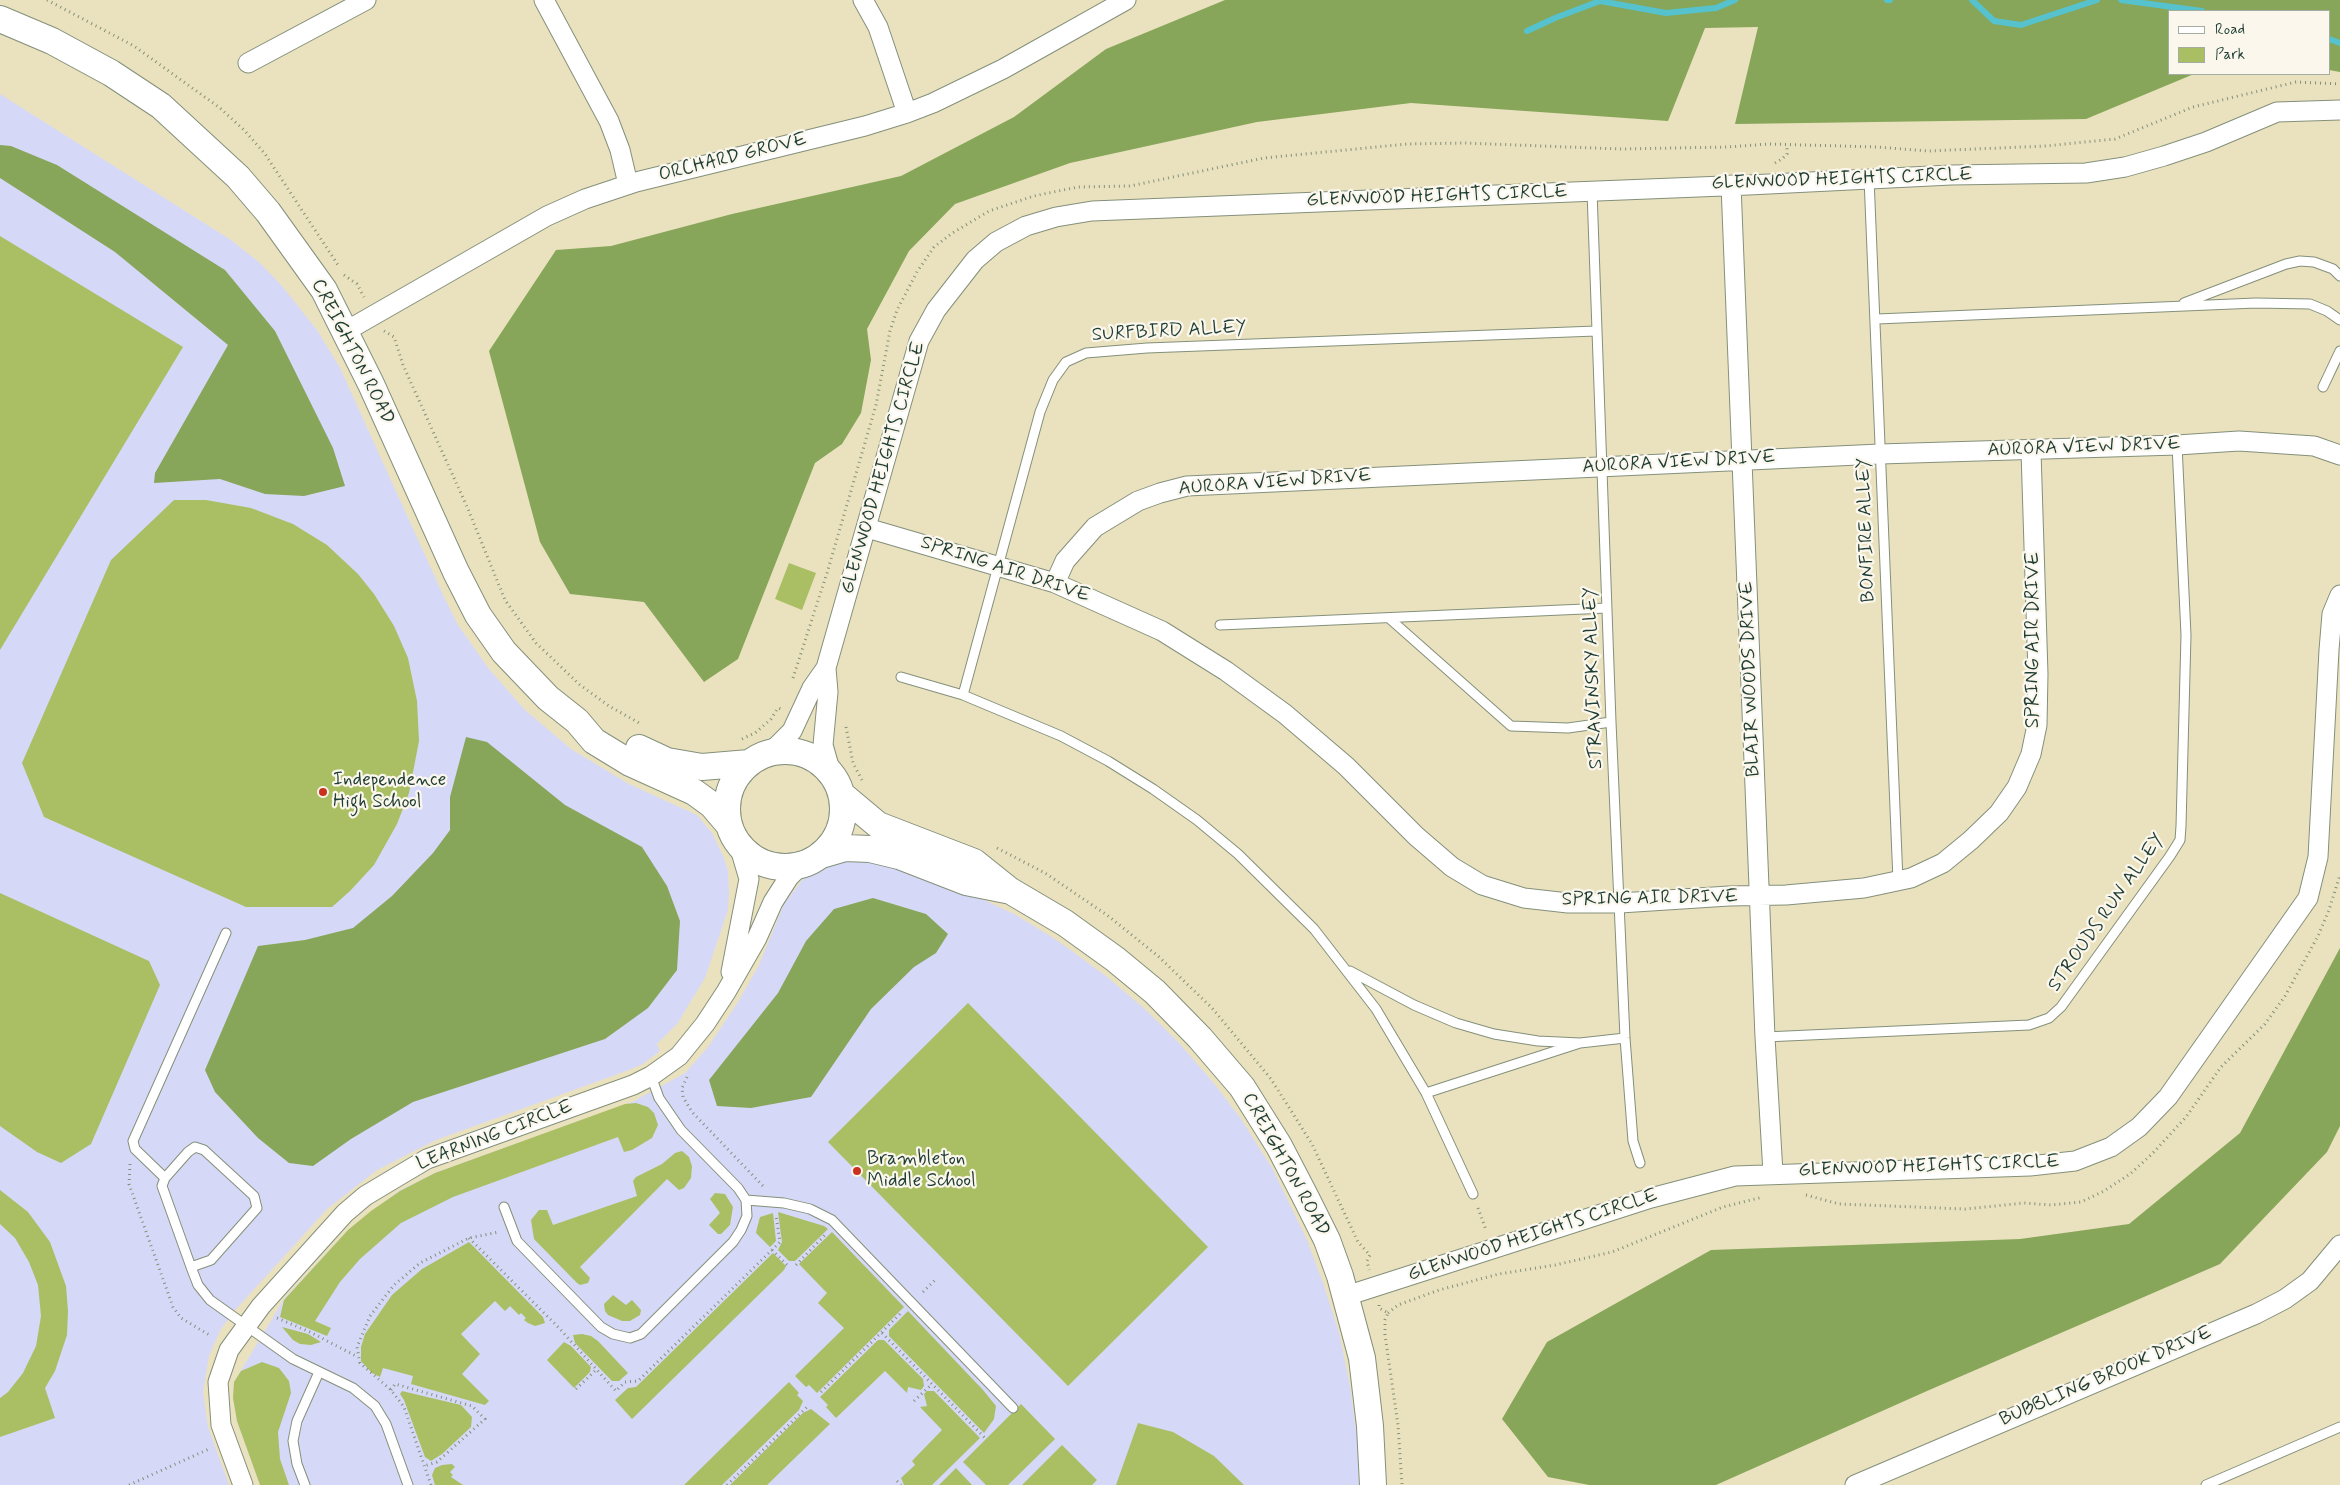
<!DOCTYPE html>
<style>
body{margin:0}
#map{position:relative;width:2340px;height:1485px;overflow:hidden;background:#eae2bf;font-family:Mynerve,sans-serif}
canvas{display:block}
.legend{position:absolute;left:2168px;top:10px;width:162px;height:65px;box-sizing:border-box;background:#fbf7ec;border:1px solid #a3ada2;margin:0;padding:6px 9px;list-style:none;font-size:15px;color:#1f3d34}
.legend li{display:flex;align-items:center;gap:10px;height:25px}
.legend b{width:25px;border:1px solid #a3ada2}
</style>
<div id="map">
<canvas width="2340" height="1485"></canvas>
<ul class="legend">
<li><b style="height:6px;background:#fff"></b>Road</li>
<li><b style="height:14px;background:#aabf63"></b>Park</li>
</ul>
</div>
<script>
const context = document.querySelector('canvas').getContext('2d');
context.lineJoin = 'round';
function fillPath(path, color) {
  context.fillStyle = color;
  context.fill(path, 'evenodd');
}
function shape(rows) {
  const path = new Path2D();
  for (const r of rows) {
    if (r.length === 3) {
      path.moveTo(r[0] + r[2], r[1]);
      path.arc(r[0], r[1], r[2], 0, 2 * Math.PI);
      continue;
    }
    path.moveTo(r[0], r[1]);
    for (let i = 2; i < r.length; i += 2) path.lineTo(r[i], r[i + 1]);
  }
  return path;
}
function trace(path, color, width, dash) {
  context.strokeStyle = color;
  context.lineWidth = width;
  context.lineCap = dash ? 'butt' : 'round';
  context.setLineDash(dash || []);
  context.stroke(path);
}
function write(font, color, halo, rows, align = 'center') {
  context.font = font + ' Mynerve,sans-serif';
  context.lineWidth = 4.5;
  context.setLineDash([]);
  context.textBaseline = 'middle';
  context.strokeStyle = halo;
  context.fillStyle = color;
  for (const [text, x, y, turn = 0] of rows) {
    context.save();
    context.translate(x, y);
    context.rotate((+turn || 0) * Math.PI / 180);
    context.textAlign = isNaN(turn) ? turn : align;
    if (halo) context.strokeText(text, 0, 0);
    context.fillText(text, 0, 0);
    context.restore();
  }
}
const built = shape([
 [0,94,231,240,260,263,282,286,317,330,340,368,444,597,458,625,489,669,524,709,571,749,629,784,697,815,712,833,724,858,728,871,729,891,728,910,705,978,677,1024,657,1044,660,1051,643,1064,629,1070,436,1140,377,1170,327,1209,237,1308,221,1329,215,1342,209,1356,203,1392,208,1427,229,1485,0,1485],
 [871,859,961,889,1016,915,1058,941,1106,976,1147,1011,1180,1044,1216,1086,1241,1119,1272,1168,1307,1240,1323,1283,1339,1333,1350,1386,1357,1437,1359,1485,260,1485,237,1421,233,1398,234,1382,284,1299,348,1230,399,1191,435,1173,632,1102,685,1073,708,1047,738,1002,759,965,784,904,803,879,826,866,849,861]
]);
const green = shape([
 [0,236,183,347,0,650],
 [174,500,206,500,251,508,293,524,327,545,358,574,374,594,394,626,408,658,417,701,419,741,409,793,397,824,374,865,350,891,332,907,246,907,44,817,22,763,111,560],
 [789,563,816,573,802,610,775,599],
 [0,893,149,961,160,985,91,1144,61,1163,37,1152,0,1126],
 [968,1003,1208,1247,1068,1386,828,1142],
 [636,1103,648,1107,654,1113,658,1125,652,1138,632,1150,624,1152,618,1137,453,1197,401,1223,360,1259,340,1282,315,1321,331,1328,327,1336,280,1317,284,1300,348,1230,371,1211,400,1191,435,1173,625,1104],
 [682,1151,689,1157,692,1166,691,1178,684,1188,679,1190,667,1179,580,1267,590,1278,588,1283,580,1285,577,1283,534,1239,531,1220,539,1210,547,1210,553,1225,637,1196,633,1181,636,1177,662,1164,675,1153],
 [0,1190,28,1212,50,1242,66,1286,68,1311,67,1335,55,1371,45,1388,55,1418,0,1437,0,1398,8,1392,23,1373,36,1346,41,1316,38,1285,29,1262,15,1238,0,1224],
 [715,1193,725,1194,733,1207,730,1225,721,1234,718,1234,709,1225,720,1213,710,1199],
 [778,1212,824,1226,828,1229,795,1261,789,1261,778,1250,782,1242],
 [773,1213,776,1241,770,1247,756,1233,757,1228,760,1217],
 [832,1232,904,1307,817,1393,809,1385,806,1387,795,1376,844,1328,818,1303,827,1293,799,1264],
 [469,1242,543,1317,545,1323,535,1326,528,1323,524,1320,526,1318,521,1313,519,1315,510,1306,505,1311,495,1301,461,1334,480,1354,462,1374,489,1401,485,1405,411,1384,413,1376,383,1368,380,1377,372,1373,361,1361,361,1347,365,1334,392,1295,422,1269],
 [773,1253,786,1266,784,1270,632,1419,615,1400,628,1388,636,1387],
 [613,1295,626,1305,632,1300,641,1310,640,1315,630,1321,622,1321,608,1315,605,1311,604,1304],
 [908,1311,983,1390,996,1406,994,1419,984,1433,889,1336,889,1330],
 [282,1327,308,1334,321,1342,311,1345,300,1344,293,1340],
 [582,1334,591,1336,598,1341,628,1373,619,1381,612,1381,575,1343,573,1335],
 [878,1340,884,1340,923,1379,924,1386,921,1390,908,1387,907,1393,885,1371,836,1418,826,1407,828,1405,820,1397],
 [564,1342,571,1346,591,1367,590,1372,574,1388,547,1360],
 [262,1362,279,1368,289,1381,291,1393,278,1432,280,1459,289,1485,260,1485,237,1421,233,1398,234,1382,241,1371],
 [789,1382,799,1393,797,1395,803,1401,799,1410,722,1485,684,1485],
 [402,1391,461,1405,472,1417,471,1427,442,1454,431,1461,425,1457,404,1400,400,1394],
 [927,1391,934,1391,980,1438,932,1485,904,1485,901,1478,915,1465,912,1461,942,1430,920,1407,927,1406,924,1394],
 [1021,1404,1055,1439,1008,1485,986,1485,963,1462],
 [811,1409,830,1424,767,1485,730,1485,803,1413],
 [1138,1423,1173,1432,1214,1456,1244,1485,1116,1485],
 [1062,1445,1097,1480,1092,1485,1022,1485],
 [452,1464,455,1467,450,1472,453,1475,451,1477,463,1485,435,1485,432,1475,435,1468,442,1465],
 [956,1468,972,1485,939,1485]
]);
const forest = shape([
 [1225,0,2340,0,2340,72,2329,70,2329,11,2169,11,2169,74,2194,74,2086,119,1735,124,1758,27,1705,28,1668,121,1411,103,1257,122,1070,163,955,204,909,251,867,329,871,360,861,413,842,444,815,463,738,659,704,682,644,602,570,594,540,542,489,351,556,250,611,246,732,214,901,176,1014,117,1106,49],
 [0,145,11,146,57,165,225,270,275,331,333,448,345,486,304,496,265,494,220,479,154,483,155,473,228,345,115,252,0,178],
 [466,737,487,742,565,805,642,847,667,886,680,921,677,970,648,1008,605,1039,413,1102,351,1139,313,1166,289,1163,258,1138,215,1092,205,1070,258,946,305,940,353,928,392,896,433,853,450,830,450,797],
 [873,898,926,914,948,934,936,953,914,967,871,1009,811,1097,751,1108,717,1106,709,1080,778,993,806,941,834,909],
 [2340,948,2340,1126,2327,1152,2220,1264,1927,1391,1716,1485,1589,1485,1548,1477,1502,1419,1547,1342,1711,1250,2020,1239,2129,1224,2240,1133]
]);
const stream = shape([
 [1887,0,1890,0],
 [1972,0,1994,21,2021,25,2097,0],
 [2121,0,2202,11],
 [1527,31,1555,18,1600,1,1666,13,1716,8,1735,0],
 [2329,39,2340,43]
]);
const path = shape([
 [47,0,134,46,220,108,245,131,265,154,338,265],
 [1775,163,1782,159,1787,154,1787,145],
 [344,275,357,284,364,297],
 [384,331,394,337,403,365,468,509,505,600,536,643,580,685,609,706,641,724],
 [793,678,827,573,876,405,890,331,897,310,917,272,934,247,951,234,989,211,1034,196,1078,187,1130,186,1264,158,1407,144,1465,143,1620,149,1728,147,1768,144,1877,147,1928,151,2046,146,2115,139,2193,107,2296,82,2340,84],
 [846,727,853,763,862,780],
 [742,739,755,733,771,719,778,708,781,709],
 [997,848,1045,873,1107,915,1158,956,1212,1008,1271,1079,1312,1144,1358,1242,1370,1255,1367,1261,1369,1270],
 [687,1077,682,1088,683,1097,692,1112,763,1186],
 [130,1164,129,1184,173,1307,181,1318,211,1336],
 [1806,1195,1839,1204,1965,1209,2024,1203,2051,1205,2081,1202,2104,1191,2130,1174,2152,1154,2186,1117,2221,1067,2265,1024,2285,996,2318,936,2329,910,2340,875],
 [1478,1208,1486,1230],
 [469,1238,559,1328,616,1391,625,1382,638,1381,780,1242,776,1215],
 [772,1250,788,1266],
 [796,1265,825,1235],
 [923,1292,936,1279],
 [1379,1305,1379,1308,1388,1313,1385,1320,1385,1335,1398,1425,1402,1485],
 [1388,1313,1398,1305,1439,1290,1499,1274,1555,1265,1612,1252,1723,1207,1763,1197],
 [277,1318,310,1332,358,1357],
 [882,1333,986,1439],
 [576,1389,596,1370],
 [391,1390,395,1384,472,1406,485,1419,437,1462,424,1466],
 [821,1392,902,1312],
 [914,1401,931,1385],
 [897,1481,901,1485],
 [129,1485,209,1449],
 [431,1485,404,1407,391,1390,360,1363,357,1347,370,1316,394,1285,420,1263,469,1238,499,1232],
 [727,1485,808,1406]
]);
const lane = shape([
 [1869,178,1898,881],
 [1592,191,1611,722,1625,1038,1633,1141,1640,1163],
 [2184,303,2286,264,2300,261,2314,262,2333,269,2340,276],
 [1877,319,2256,303,2310,304,2327,311,2340,320],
 [2323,387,2340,351],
 [1390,619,1511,726,1568,728,1611,722],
 [1220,625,1607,608],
 [901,677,963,695,1061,736,1108,761,1153,789,1197,820,1238,854,1314,929,1376,1009,1426,1093,1473,1194],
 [963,695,1040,412,1053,380,1066,362,1086,353,1147,348,1596,331],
 [1350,971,1414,1005,1456,1023,1494,1034,1538,1041,1580,1043],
 [1765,1037,2029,1025,2049,1018,2061,1007,2170,856,2180,840,2181,826,2186,635,2177,445],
 [1426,1093,1580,1043,1625,1038],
 [165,1178,135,1149,133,1141,226,933],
 [746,1200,784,1203,810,1209,832,1220,1013,1408],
 [504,1207,517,1241,601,1327,613,1334,630,1338,641,1334,733,1242,741,1230,747,1216,746,1200,738,1188,681,1130,659,1098,651,1076],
 [191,1267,211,1260,257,1208,254,1196,204,1150,195,1147,188,1152,165,1178,162,1186,191,1267,198,1285,210,1300,293,1359,353,1388,375,1406,386,1424,408,1485],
 [305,1485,297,1464,293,1441,297,1421,319,1372],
 [2206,1485,2340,1427]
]);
const street = shape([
 [544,0,609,121,620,150,628,184],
 [863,0,878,27,907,113],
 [248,63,366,0],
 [1731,185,1765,1037,1773,1173],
 [346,331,547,216,585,199,636,182,865,126,907,113,933,103,1003,69,1126,0],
 [867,528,1055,583,1162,631,1226,671,1285,714,1346,766,1416,836,1452,867,1482,885,1524,898,1568,903,1620,903,1729,896,1786,895,1864,888,1911,878,1943,863,1971,840,1999,813,2017,787,2031,754,2037,725,2038,674,2031,451],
 [1055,583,1065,561,1095,527,1138,501,1160,493,1187,486,1880,454,2177,445,2239,441,2314,446,2340,455],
 [826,668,828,692,823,745,831,773],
 [770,753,792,731,812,688,826,668,919,341,936,310,975,260,996,242,1026,226,1056,217,1092,211,1749,185,1951,175,2086,173,2125,167,2164,156,2206,142,2277,112,2340,110],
 [731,972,749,879,739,845],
 [1346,1296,1651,1198,1735,1176,2030,1166,2075,1161,2111,1147,2139,1127,2168,1097,2308,898,2318,857,2329,650,2332,614,2340,595],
 [243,1485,221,1425,218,1382,229,1350,261,1306,345,1213,365,1196,390,1181,427,1159,633,1085,651,1076,679,1056,705,1024,726,992,757,938,773,902,789,877,801,865],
 [1855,1485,2256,1314,2285,1299,2310,1281,2340,1245]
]);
const secondary = shape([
 [0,19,52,41,111,73,161,106,238,177,268,212,324,290,371,384,456,572,478,615,504,652,548,698,577,721,594,741,630,763,694,792,712,805,729,825],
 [639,748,667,761,702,767,749,763],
 [785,809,58],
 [841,794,878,825,974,862,1009,890,1065,923,1115,959,1155,992,1200,1038,1242,1087,1279,1146,1305,1196,1327,1240,1340,1276,1362,1358,1370,1426,1373,1485],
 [821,855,845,848,870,849,899,856,966,882,1006,890]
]);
const markers = [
 [323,792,5,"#c8321e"],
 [857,1171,5,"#c8321e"]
];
const streetNames = [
 ["ORCHARD GROVE",733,158,-14],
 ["GLENWOOD HEIGHTS CIRCLE",1842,180,-2],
 ["GLENWOOD HEIGHTS CIRCLE",1437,197,-2],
 ["SURFBIRD ALLEY",1169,332,-3],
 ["CREIGHTON ROAD",352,352,63],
 ["AURORA VIEW DRIVE",2084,448,-2],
 ["AURORA VIEW DRIVE",1679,463,-3],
 ["GLENWOOD HEIGHTS CIRCLE",884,468,-74],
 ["AURORA VIEW DRIVE",1275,483,-4],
 ["BONFIRE ALLEY",1867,530,-92],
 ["SPRING AIR DRIVE",1005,570,18],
 ["SPRING AIR DRIVE",2034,640,-90],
 ["STRAVINSKY ALLEY",1594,678,-92],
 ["BLAIR WOODS DRIVE",1751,679,-92],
 ["SPRING AIR DRIVE",1650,899,-1],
 ["STROUDS RUN ALLEY",2107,913,-55],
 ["LEARNING CIRCLE",495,1136,-21],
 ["CREIGHTON ROAD",1285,1165,61],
 ["GLENWOOD HEIGHTS CIRCLE",1929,1167,-2],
 ["GLENWOOD HEIGHTS CIRCLE",1533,1236,-18],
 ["BUBBLING BROOK DRIVE",2106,1377,-23]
];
const poiNames = [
 ["Independence",333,781],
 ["High School",333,803],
 ["Brambleton",867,1160],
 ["Middle School",867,1182]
];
fillPath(built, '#d6d8f8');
fillPath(green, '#aabf63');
fillPath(forest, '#87a659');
trace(stream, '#55c2cd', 6);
trace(lane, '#84907a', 11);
trace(street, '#84907a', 21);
trace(secondary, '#84907a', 28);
trace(path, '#84907a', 3, [1, 4]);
trace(lane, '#fff', 9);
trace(street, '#fff', 19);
trace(secondary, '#fff', 26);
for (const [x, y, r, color] of markers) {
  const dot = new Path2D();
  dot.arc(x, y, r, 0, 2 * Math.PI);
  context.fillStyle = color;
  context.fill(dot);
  trace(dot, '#fbf7ec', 2);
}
write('19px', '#1f3d34', '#fbf7ec', streetNames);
write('19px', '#1f3d34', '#fbf7ec', poiNames, 'left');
</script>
